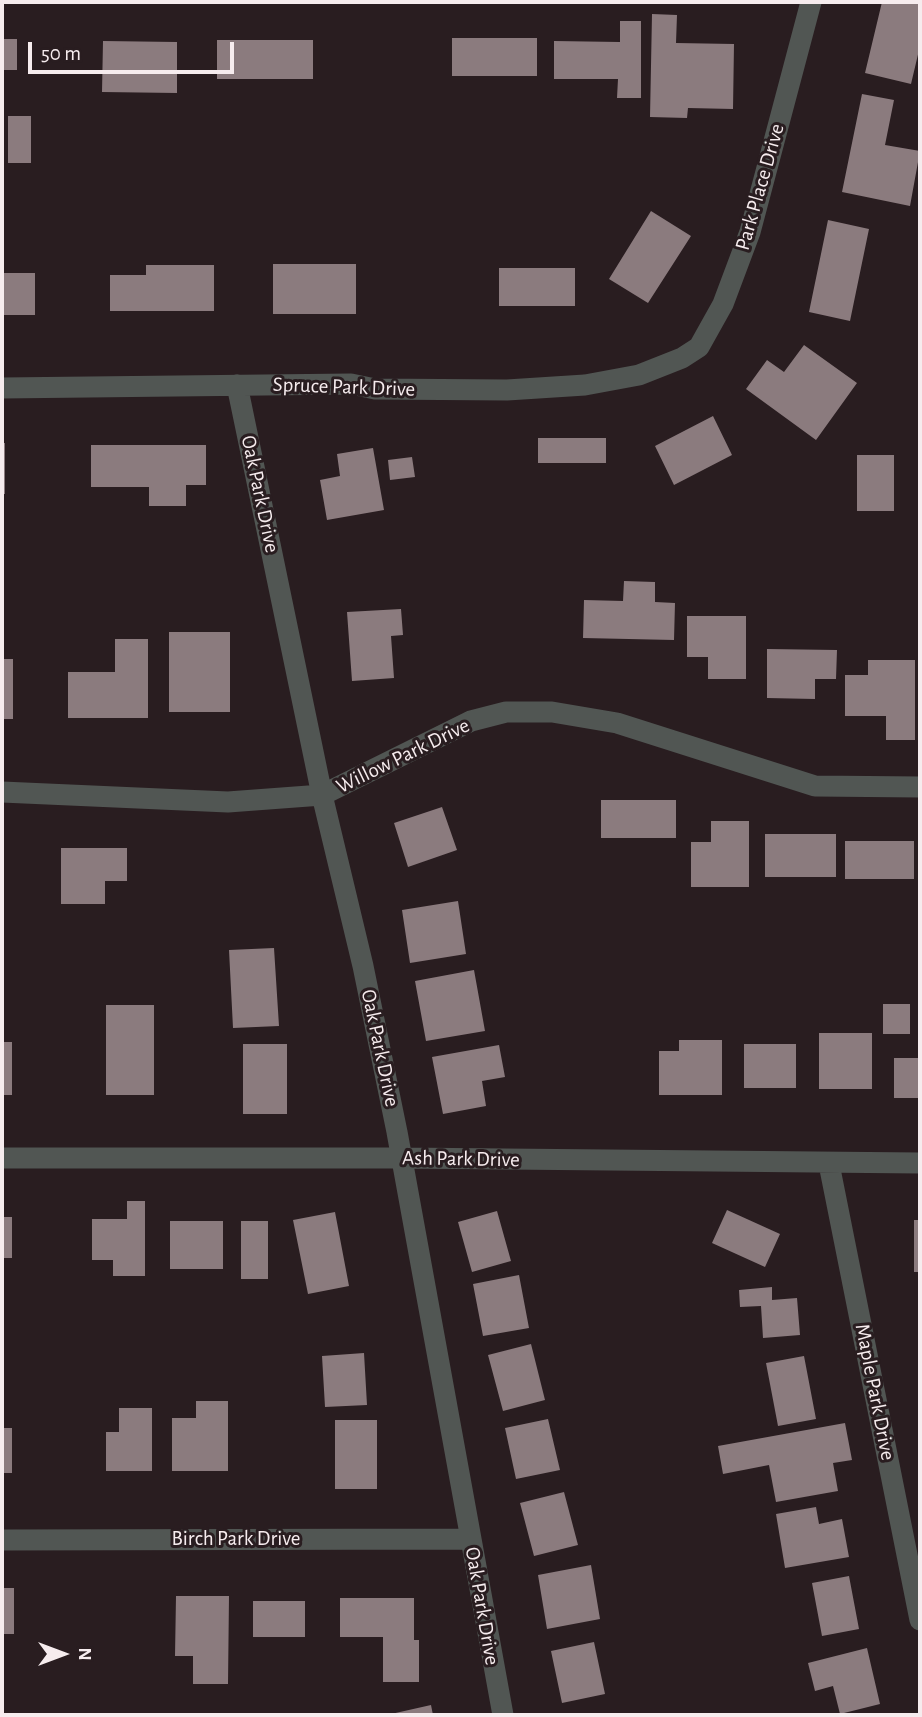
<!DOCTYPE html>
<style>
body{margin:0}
#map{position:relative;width:922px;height:1717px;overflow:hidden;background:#291d20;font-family:"Alegreya Sans",sans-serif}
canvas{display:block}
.frame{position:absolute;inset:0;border:4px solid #f6ecee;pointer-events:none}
.north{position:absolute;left:28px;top:1619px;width:70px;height:70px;-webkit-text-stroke:5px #291d20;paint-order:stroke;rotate:90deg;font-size:19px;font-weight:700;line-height:28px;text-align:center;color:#f6ecee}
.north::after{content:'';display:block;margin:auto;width:24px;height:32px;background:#f6ecee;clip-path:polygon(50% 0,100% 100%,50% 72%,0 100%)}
.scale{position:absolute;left:28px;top:42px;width:206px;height:32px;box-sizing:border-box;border:4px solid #f6ecee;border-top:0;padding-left:9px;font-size:21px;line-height:24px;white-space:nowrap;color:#f6ecee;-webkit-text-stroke:5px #291d20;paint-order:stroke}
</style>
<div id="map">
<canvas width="922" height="1717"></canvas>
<div class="frame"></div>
<div class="north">N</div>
<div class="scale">50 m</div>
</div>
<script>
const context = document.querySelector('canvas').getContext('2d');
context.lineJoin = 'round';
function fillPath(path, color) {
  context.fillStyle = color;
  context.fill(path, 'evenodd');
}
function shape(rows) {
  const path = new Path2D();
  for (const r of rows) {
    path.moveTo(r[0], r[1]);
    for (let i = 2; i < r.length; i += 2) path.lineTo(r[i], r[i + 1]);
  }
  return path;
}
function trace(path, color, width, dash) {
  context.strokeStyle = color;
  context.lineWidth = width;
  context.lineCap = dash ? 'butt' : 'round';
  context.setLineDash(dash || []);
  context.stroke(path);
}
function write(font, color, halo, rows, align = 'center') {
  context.font = font + ' "Alegreya Sans",sans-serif';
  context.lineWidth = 6;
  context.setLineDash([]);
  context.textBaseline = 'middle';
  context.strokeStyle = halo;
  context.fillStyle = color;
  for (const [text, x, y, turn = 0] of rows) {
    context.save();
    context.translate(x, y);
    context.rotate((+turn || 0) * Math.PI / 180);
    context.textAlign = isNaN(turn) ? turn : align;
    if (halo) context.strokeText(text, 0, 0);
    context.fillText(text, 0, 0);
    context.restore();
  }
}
const building = shape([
 [882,2,920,2,920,46,911,84,865,73],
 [652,14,677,15,676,43,734,44,733,109,688,108,687,118,650,117],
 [620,21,641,21,641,98,617,98,618,79,554,79,554,41,620,42],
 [452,38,537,38,537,76,452,76],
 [2,39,17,39,17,70,2,70],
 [217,40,313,40,313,79,217,79],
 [103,41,177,42,177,93,102,92],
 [862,94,894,100,885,145,920,151,910,206,842,192],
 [8,116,31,116,31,163,8,163],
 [651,211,691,236,648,303,609,279],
 [828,220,869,229,850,321,809,312],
 [273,264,356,264,356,314,273,314],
 [146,265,214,265,214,311,110,311,110,275,146,275],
 [499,268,575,268,575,306,499,306],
 [2,273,35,273,35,315,2,315],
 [804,345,857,383,816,440,746,389,767,360,784,372],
 [713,416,732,455,674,485,655,446],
 [538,438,606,438,606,463,538,463],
 [2,443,5,443,5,494,2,494],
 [91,445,206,445,206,485,186,485,186,506,149,506,149,487,91,487],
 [373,448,384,510,327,520,320,480,340,476,337,454],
 [857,455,894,455,894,511,857,511],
 [412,457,415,477,390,480,388,460],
 [624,581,655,582,655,602,675,603,674,640,583,638,584,600,623,601],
 [401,609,403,635,391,636,394,678,352,681,347,612],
 [687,616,746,616,746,679,708,679,708,657,687,657],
 [169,632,230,632,230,712,169,712],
 [115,639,148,639,148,718,68,718,68,672,115,672],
 [767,649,837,650,836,679,815,679,815,699,767,698],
 [2,659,13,659,13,719,2,719],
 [868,660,915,660,915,740,886,740,886,716,845,716,845,675,868,675],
 [601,800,676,800,676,838,601,838],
 [442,807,457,850,408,867,394,823],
 [711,821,749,821,749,887,691,887,691,842,711,842],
 [765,834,836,834,836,877,765,877],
 [845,841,914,841,914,879,845,879],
 [61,848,127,848,127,881,105,881,105,904,61,904],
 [458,901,466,954,410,963,402,910],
 [274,948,279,1026,233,1028,229,950],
 [474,970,485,1031,426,1041,415,981],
 [883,1004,910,1004,910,1034,883,1034],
 [106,1005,154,1005,154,1095,106,1095],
 [819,1033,872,1033,872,1089,819,1089],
 [679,1040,722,1040,722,1095,659,1095,659,1051,679,1051],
 [2,1042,12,1042,12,1095,2,1095],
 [243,1044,287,1044,287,1114,243,1114],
 [744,1044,796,1044,796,1088,744,1088],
 [499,1045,505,1077,482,1081,486,1106,443,1114,432,1057],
 [894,1058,920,1058,920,1098,894,1098],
 [127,1201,145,1201,145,1276,113,1276,113,1260,92,1260,92,1219,127,1219],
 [727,1210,780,1234,765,1267,712,1243],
 [497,1211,511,1261,472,1272,458,1222],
 [335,1212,349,1286,308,1294,293,1220],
 [2,1217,12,1217,12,1258,2,1258],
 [914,1220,920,1220,920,1272,914,1272],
 [170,1221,223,1221,223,1269,170,1269],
 [241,1221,268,1221,268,1279,241,1279],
 [519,1275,529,1328,483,1336,473,1284],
 [772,1287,772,1300,797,1298,800,1335,763,1338,761,1306,740,1307,739,1290],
 [531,1344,545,1400,503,1411,488,1355],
 [364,1353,367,1405,325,1407,322,1356],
 [804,1356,816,1419,778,1426,766,1363],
 [196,1401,228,1401,228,1471,172,1471,172,1418,196,1418],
 [119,1408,152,1408,152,1471,106,1471,106,1432,119,1432],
 [548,1419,560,1470,516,1479,505,1428],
 [335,1420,377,1420,377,1489,335,1489],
 [845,1423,852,1460,833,1463,838,1491,776,1502,769,1465,723,1474,718,1446],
 [2,1428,12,1428,12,1473,2,1473],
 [564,1492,578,1545,534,1556,520,1503],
 [816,1507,819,1524,842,1519,849,1557,785,1568,776,1514],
 [591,1565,600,1619,547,1629,538,1575],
 [849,1576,859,1629,822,1636,812,1583],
 [2,1588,14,1588,14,1634,2,1634],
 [176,1596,229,1596,228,1684,193,1684,193,1656,175,1656],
 [340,1598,414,1598,414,1640,419,1640,419,1682,383,1682,383,1637,340,1637],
 [253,1601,305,1601,305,1637,253,1637],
 [594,1642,605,1694,562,1703,551,1651],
 [867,1648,880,1704,840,1714,833,1686,815,1691,808,1663],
 [431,1705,433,1715,391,1715,391,1714]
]);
const minor = shape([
 [237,385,322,795,363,966,397,1132,503,1715],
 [2,388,351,384,375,389,507,390,585,385,639,375,682,358,699,347,723,304,750,232,811,2],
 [2,792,228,802,322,795,471,721,506,712,552,712,617,723,815,786,920,787],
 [2,1158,402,1158,920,1163],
 [829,1164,920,1620],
 [2,1540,470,1539]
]);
const streetNames = [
 ["Park Place Drive",760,187,-74],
 ["Spruce Park Drive",344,387,2],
 ["Oak Park Drive",260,494,78],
 ["Willow Park Drive",403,756,-26],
 ["Oak Park Drive",380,1048,78],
 ["Ash Park Drive",461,1159,1],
 ["Maple Park Drive",875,1392,79],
 ["Birch Park Drive",236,1539],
 ["Oak Park Drive",482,1606,80]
];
fillPath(building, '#8b7b7e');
trace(minor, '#515653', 21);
write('21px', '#f6ecee', '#291d20', streetNames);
</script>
